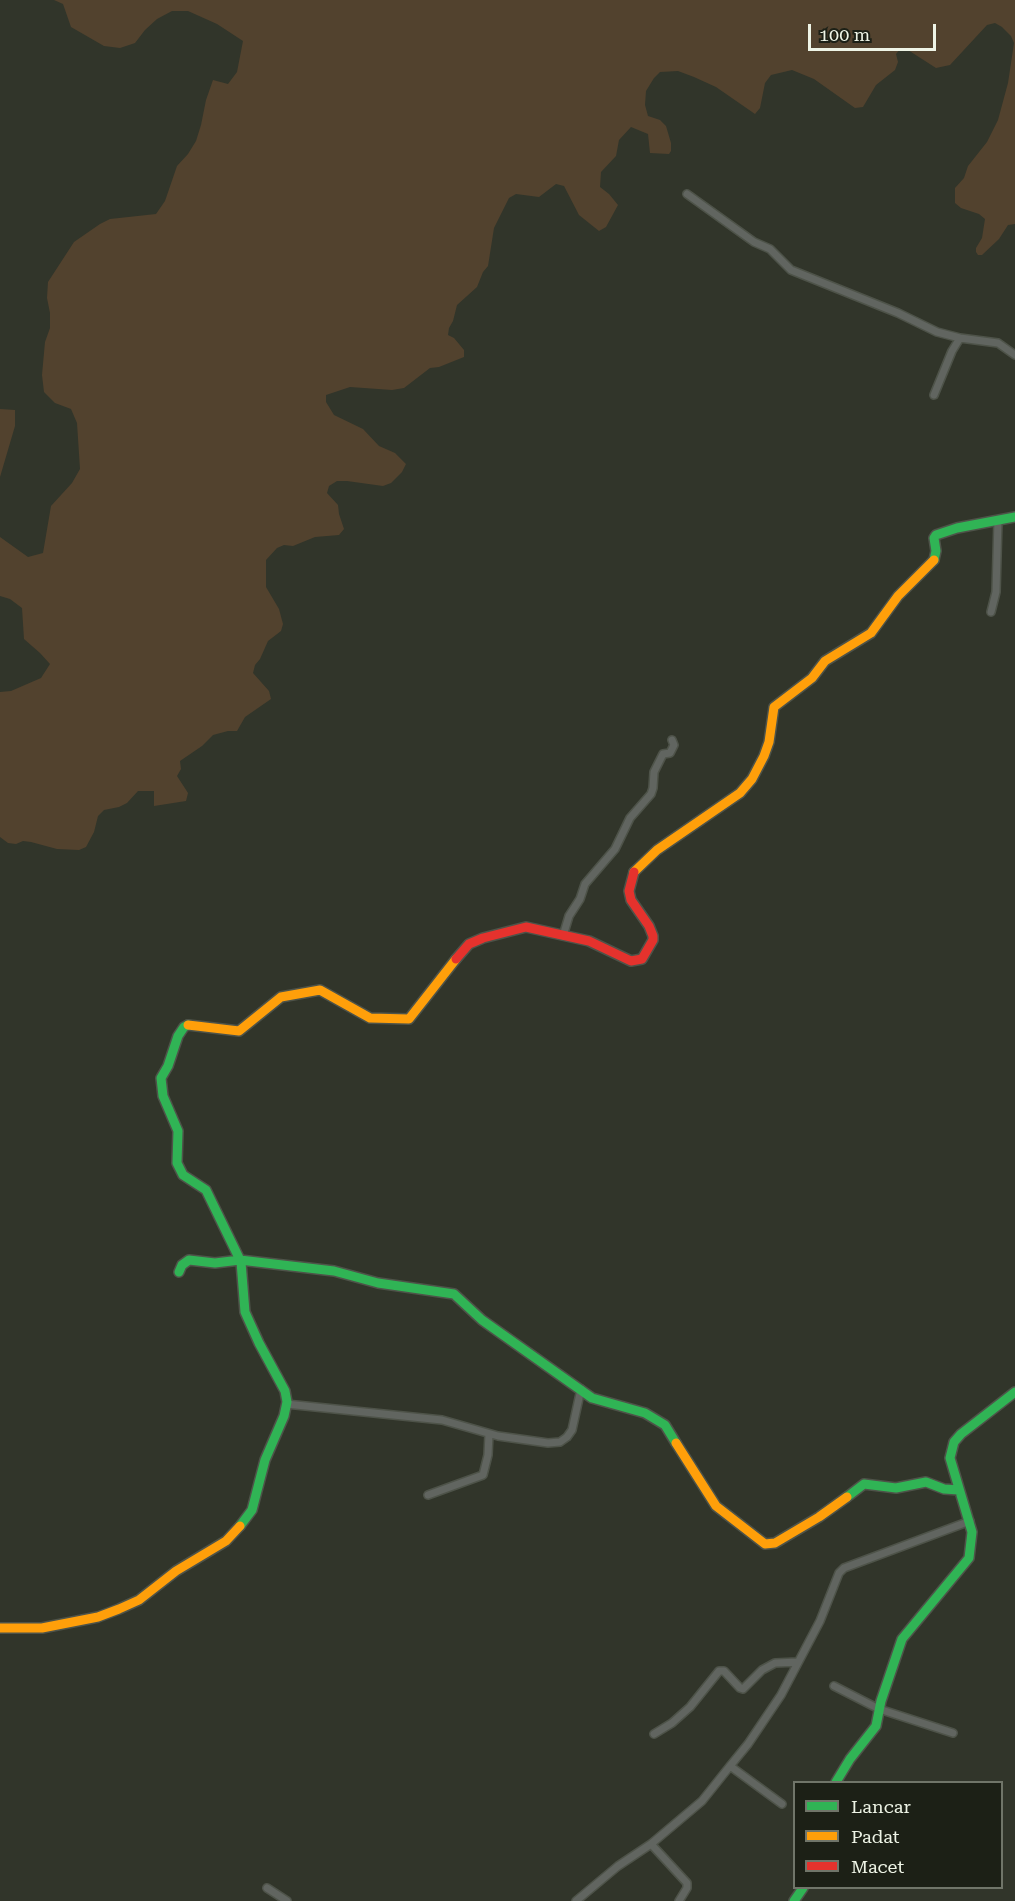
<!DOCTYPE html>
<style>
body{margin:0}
#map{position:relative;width:1015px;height:1901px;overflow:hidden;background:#31352a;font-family:"Roboto Serif",serif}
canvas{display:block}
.legend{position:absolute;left:793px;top:1781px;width:210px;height:108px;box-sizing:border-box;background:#1c2016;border:2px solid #707569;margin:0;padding:8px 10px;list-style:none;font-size:18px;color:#eef4e6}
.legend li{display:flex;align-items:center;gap:12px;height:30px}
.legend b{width:30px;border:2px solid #707569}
.scale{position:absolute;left:808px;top:24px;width:128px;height:27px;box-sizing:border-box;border:3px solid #eef4e6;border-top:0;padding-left:8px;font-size:18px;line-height:21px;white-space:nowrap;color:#eef4e6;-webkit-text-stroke:4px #1c2016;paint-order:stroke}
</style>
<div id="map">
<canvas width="1015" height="1901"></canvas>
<ul class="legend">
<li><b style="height:8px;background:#30b455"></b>Lancar</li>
<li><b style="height:8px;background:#ff9f0a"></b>Padat</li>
<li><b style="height:8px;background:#e5322d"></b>Macet</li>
</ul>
<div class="scale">100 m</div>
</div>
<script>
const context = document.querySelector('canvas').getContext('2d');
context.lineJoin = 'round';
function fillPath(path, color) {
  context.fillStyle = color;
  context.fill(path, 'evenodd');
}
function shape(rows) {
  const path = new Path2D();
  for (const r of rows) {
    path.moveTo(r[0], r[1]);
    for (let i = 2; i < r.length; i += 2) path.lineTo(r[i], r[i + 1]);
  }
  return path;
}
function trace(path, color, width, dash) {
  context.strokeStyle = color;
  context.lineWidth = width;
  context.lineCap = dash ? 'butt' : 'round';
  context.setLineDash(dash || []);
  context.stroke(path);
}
const green = shape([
 [54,0,1015,0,1015,224,1008,225,999,239,982,255,978,255,976,252,976,248,982,238,985,219,979,214,961,208,955,203,955,188,964,178,968,166,987,142,998,120,1008,83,1014,43,1011,36,1002,27,995,23,987,25,950,65,936,68,908,50,901,48,896,54,898,62,895,70,876,85,863,107,855,108,814,79,792,70,771,75,765,83,760,108,755,114,716,87,694,77,678,71,660,72,654,78,646,91,645,105,648,116,660,120,666,126,671,143,671,151,669,154,650,153,648,134,631,127,619,140,616,156,601,172,600,187,609,194,618,205,606,227,599,231,579,215,564,186,556,184,539,197,516,194,509,198,494,228,488,266,483,272,477,287,457,305,453,321,449,328,448,335,454,338,464,350,464,357,439,367,430,368,404,388,392,390,350,387,326,395,326,402,334,415,363,429,379,446,395,453,406,464,402,472,391,483,383,486,347,481,337,481,329,486,327,493,338,505,339,514,344,529,339,535,315,537,293,546,284,545,277,548,266,560,266,587,279,609,283,624,281,631,268,641,260,659,255,665,253,673,269,691,271,699,245,717,237,731,228,731,213,735,202,746,180,761,181,769,177,776,188,793,186,801,154,806,154,791,138,791,127,803,119,807,104,810,98,816,94,832,86,847,79,850,57,849,31,842,23,841,16,844,8,843,0,837,0,692,11,691,41,678,50,664,40,653,24,639,22,608,10,599,0,596,0,537,28,557,43,553,51,506,72,483,80,469,77,423,71,409,55,403,44,392,42,375,45,342,50,328,50,313,47,298,48,282,74,242,100,224,110,219,156,214,165,201,177,166,188,154,196,141,201,125,206,100,213,80,228,84,237,72,243,41,217,24,188,11,172,11,157,19,145,30,135,43,120,48,104,46,71,27,63,4],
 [0,409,15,410,15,426,0,477]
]);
const street = shape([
 [687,194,754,242,770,249,791,270,898,313,937,332,960,338,998,343,1015,355],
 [934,395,952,351,960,338],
 [991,612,996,592,998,520],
 [563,936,569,916,580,899,585,884,615,849,630,818,651,794,653,788,654,772,663,754,670,753,674,745,672,740],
 [286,1404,442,1420,498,1436,548,1443,560,1442,567,1437,572,1430,581,1389],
 [428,1495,483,1475,488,1455,489,1434],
 [834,1686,879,1709,953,1733],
 [654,1734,672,1723,690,1707,719,1671,724,1671,740,1688,743,1689,762,1670,775,1663,798,1662],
 [730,1766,782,1804],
 [651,1844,687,1883,687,1888,679,1901],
 [267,1888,287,1901],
 [576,1901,618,1866,651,1844,702,1801,730,1766,748,1744,781,1695,820,1621,839,1573,844,1568,970,1521]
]);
const fast = shape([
 [934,560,936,551,934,538,936,535,957,528,1015,517],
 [188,1025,184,1027,178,1036,168,1066,161,1078,163,1096,178,1131,177,1163,183,1175,206,1190,241,1262,245,1312,259,1343,285,1391,287,1402,284,1416,265,1460,252,1510,240,1526],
 [179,1272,182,1265,189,1260,215,1263,240,1260,334,1271,378,1283,454,1294,482,1320,592,1398,645,1413,665,1425,676,1443],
 [847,1497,864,1484,896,1488,926,1482,944,1489,959,1490],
 [836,1782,850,1759,876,1726,881,1701,902,1639,969,1558,972,1532,950,1458,954,1442,961,1434,1015,1392],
 [794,1901,803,1888]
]);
const slow = shape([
 [634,872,657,850,740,793,752,779,764,756,769,742,774,707,812,678,825,661,871,633,898,596,934,560],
 [188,1025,239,1031,281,997,320,990,370,1018,409,1019,456,959],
 [676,1443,716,1506,765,1544,775,1543,819,1517,847,1497],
 [0,1628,42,1628,98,1617,119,1609,139,1600,176,1571,226,1541,240,1526]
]);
const jam = shape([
 [456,959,469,944,483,938,526,927,589,941,631,961,642,959,653,940,653,936,649,926,631,900,629,891,634,872]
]);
fillPath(green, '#52422e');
trace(street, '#4e5349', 10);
trace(fast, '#4e5349', 12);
trace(slow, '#4e5349', 12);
trace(jam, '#4e5349', 12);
trace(street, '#616560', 7);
trace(fast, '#30b455', 9);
trace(slow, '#ff9f0a', 9);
trace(jam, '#e5322d', 9);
</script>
